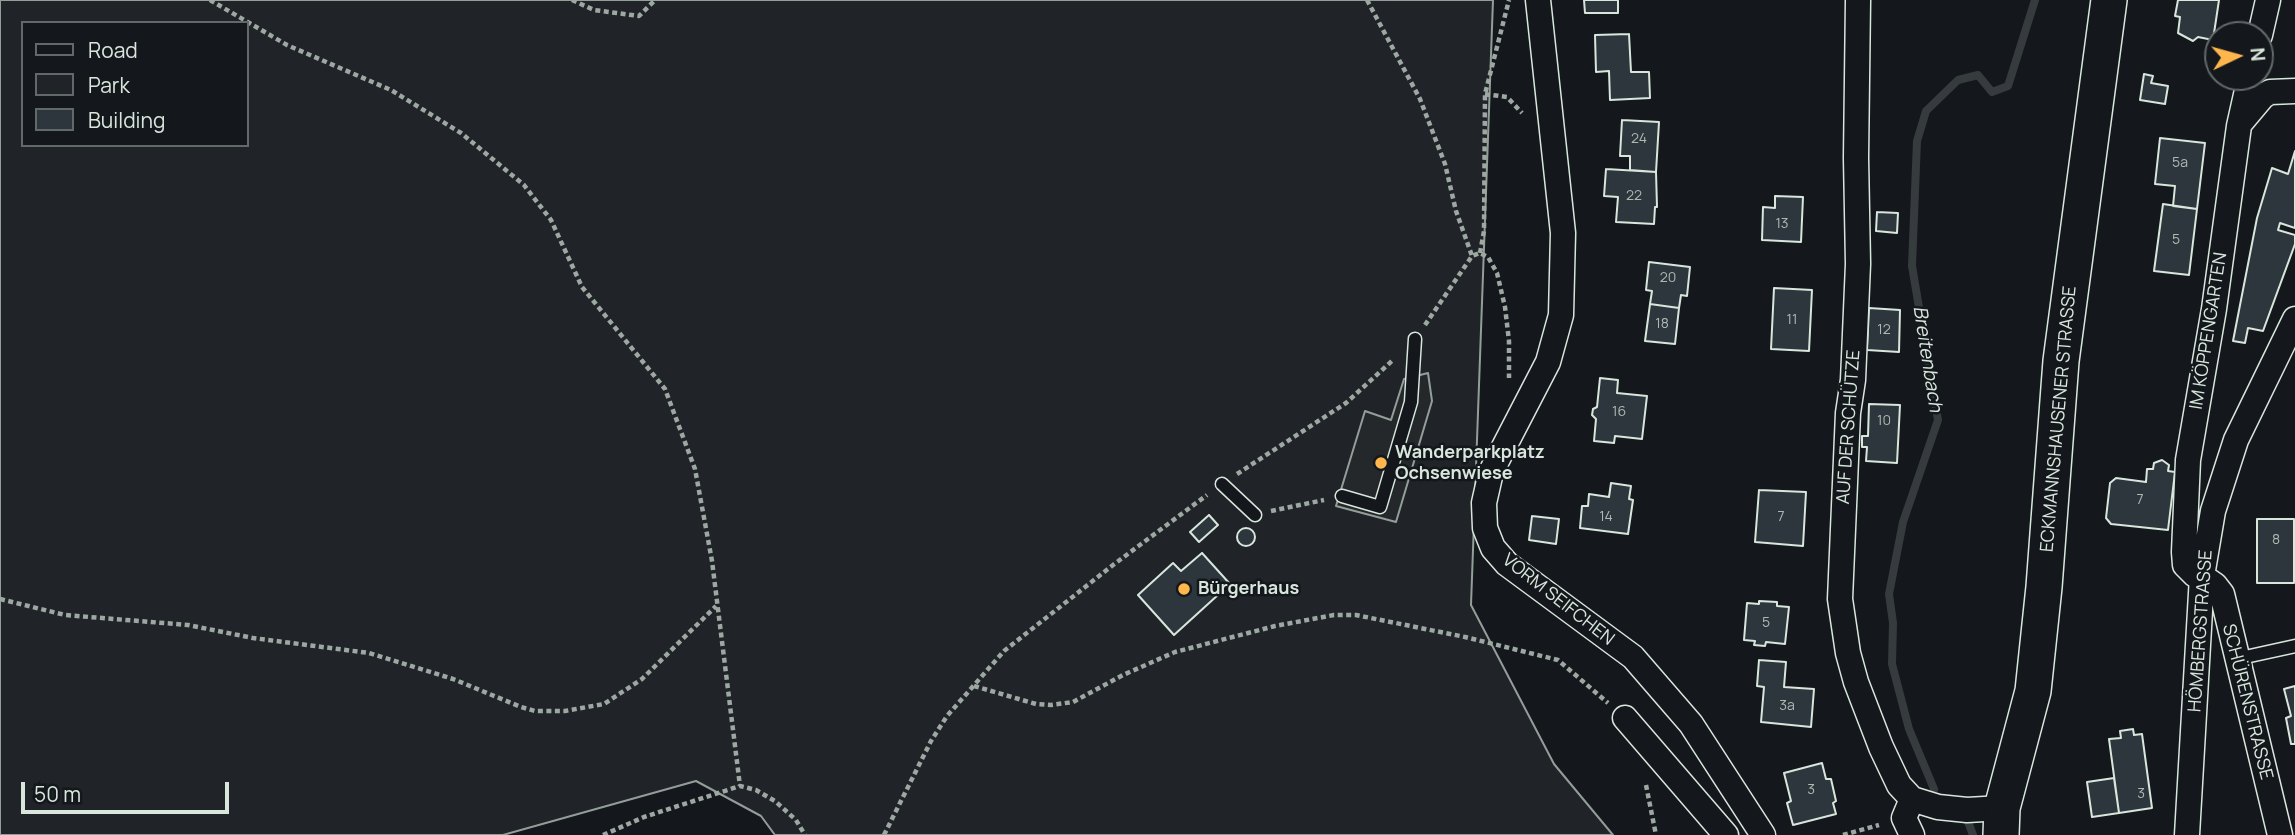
<!DOCTYPE html>
<meta charset="utf-8">
<style>
body{margin:0}
#map{position:relative;width:2295px;height:835px;overflow:hidden;background:#14181c;font-family:Manrope,sans-serif}
canvas{display:block}
.legend{position:absolute;left:21px;top:21px;width:228px;height:126px;box-sizing:border-box;background:#14181c;border:2px solid #626a69;margin:0;padding:9px 12px;list-style:none;font-size:21px;color:#d8e6dc}
.legend li{display:flex;align-items:center;gap:14px;height:35px}
.legend b{width:35px;border:2px solid #626a69}
.north{position:absolute;left:2204px;top:21px;width:70px;height:70px;box-sizing:border-box;background:#14181c;border:2px solid #626a69;border-radius:50%;rotate:85deg;font-size:19px;font-weight:700;line-height:28px;text-align:center;color:#d8e6dc}
.north::after{content:'';display:block;margin:auto;width:24px;height:32px;background:#ffb74d;clip-path:polygon(50% 0,100% 100%,50% 72%,0 100%)}
.scale{position:absolute;left:21px;top:782px;width:208px;height:32px;box-sizing:border-box;border:4px solid #d8e6dc;border-top:0;padding-left:9px;font-size:21px;line-height:24px;white-space:nowrap;color:#d8e6dc;-webkit-text-stroke:5px #14181c;paint-order:stroke}
</style>
<div id="map">
<canvas width="2295" height="835"></canvas>
<ul class="legend">
<li><b style="height:9px;background:#14181c"></b>Road</li>
<li><b style="height:19px;background:#202428"></b>Park</li>
<li><b style="height:19px;background:#2c363c"></b>Building</li>
</ul>
<div class="north">N</div>
<div class="scale">50 m</div>
</div>
<script>
const context = document.querySelector('canvas').getContext('2d');
context.lineJoin = 'round';
function fillPath(path, color) {
  context.fillStyle = color;
  context.fill(path, 'evenodd');
}
function shape(rows) {
  const path = new Path2D();
  for (const r of rows) {
    if (r.length === 3) {
      path.moveTo(r[0] + r[2], r[1]);
      path.arc(r[0], r[1], r[2], 0, 2 * Math.PI);
      continue;
    }
    path.moveTo(r[0], r[1]);
    for (let i = 2; i < r.length; i += 2) path.lineTo(r[i], r[i + 1]);
  }
  return path;
}
function trace(path, color, width, dash) {
  context.strokeStyle = color;
  context.lineWidth = width;
  context.lineCap = dash ? 'butt' : 'round';
  context.setLineDash(dash || []);
  context.stroke(path);
}
function write(font, color, halo, rows, align = 'center') {
  context.font = font + ' Manrope,sans-serif';
  context.lineWidth = 5;
  context.setLineDash([]);
  context.textBaseline = 'middle';
  context.strokeStyle = halo;
  context.fillStyle = color;
  for (const [text, x, y, turn = 0] of rows) {
    context.save();
    context.translate(x, y);
    context.rotate((+turn || 0) * Math.PI / 180);
    context.textAlign = isNaN(turn) ? turn : align;
    if (halo) context.strokeText(text, 0, 0);
    context.fillText(text, 0, 0);
    context.restore();
  }
}
const green = shape([
 [0,0,1493,0,1471,605,1554,764,1613,835,775,835,761,816,696,781,503,835,0,835,0,0],
 [23,23,247,23,247,145,23,145,23,23]
]);
const parking = shape([
 [1428,373,1432,401,1396,522,1336,506,1365,411,1391,420,1404,379,1428,373]
]);
const stream = shape([
 [1934,789,1909,729,1892,664,1893,623,1889,594,1903,522,1938,420,1912,266,1917,141,1926,111,1958,80,1978,75,1992,92,2008,86,2035,0],
 [1967,819,1973,835]
]);
const building = shape([
 [1584,0,1618,0,1618,13,1585,13,1584,0],
 [2178,0,2219,0,2213,40,2198,37,2193,41,2178,33,2180,17,2175,16,2178,0],
 [1629,34,1631,72,1649,72,1650,98,1610,100,1609,71,1596,72,1595,35,1629,34],
 [2144,74,2153,76,2151,83,2168,86,2165,104,2140,100,2144,74],
 [1622,120,1659,122,1656,172,1630,170,1630,156,1620,156,1622,120],
 [2160,138,2205,143,2197,209,2173,206,2175,186,2155,184,2160,138],
 [2295,151,2295,228,2280,223,2278,230,2295,235,2295,244,2263,331,2248,328,2245,343,2233,341,2257,218,2272,168,2288,174,2295,151],
 [1606,169,1656,172,1657,207,1655,207,1654,224,1616,222,1618,197,1604,196,1606,169],
 [1775,196,1803,197,1801,242,1762,240,1763,207,1775,208,1775,196],
 [2163,204,2197,209,2189,275,2154,271,2163,204],
 [1877,212,1898,213,1897,233,1876,231,1877,212],
 [1649,262,1690,267,1687,296,1681,295,1679,308,1650,304,1652,291,1646,290,1649,262],
 [1774,288,1812,290,1809,351,1771,349,1774,288],
 [1650,304,1679,308,1675,344,1645,341,1650,304],
 [1869,308,1900,310,1899,352,1867,350,1869,308],
 [1600,378,1618,380,1617,393,1647,396,1642,439,1615,436,1614,443,1594,441,1596,419,1592,415,1593,409,1597,407,1600,378],
 [1869,404,1900,405,1897,463,1866,461,1867,447,1862,447,1862,436,1868,436,1869,404],
 [2162,460,2169,465,2168,471,2175,472,2168,530,2111,524,2106,518,2110,483,2116,478,2146,482,2147,469,2153,469,2154,463,2162,460],
 [1611,483,1631,486,1629,499,1633,500,1628,534,1580,528,1582,506,1588,506,1589,494,1609,497,1611,483],
 [1759,490,1806,492,1803,546,1755,542,1759,490],
 [1209,515,1218,525,1199,542,1190,532,1209,515],
 [1532,516,1559,519,1556,544,1529,540,1532,516],
 [2257,519,2294,519,2294,583,2257,583,2257,519],
 [1246,537,9],
 [1202,553,1230,584,1174,635,1138,595,1173,563,1181,571,1202,553],
 [1759,601,1777,602,1777,606,1789,607,1785,644,1766,642,1765,646,1754,645,1755,641,1744,640,1747,603,1759,604,1759,601],
 [1759,660,1786,662,1784,687,1814,689,1811,727,1761,722,1764,687,1757,686,1759,660],
 [2295,686,2295,744,2291,744,2286,718,2291,716,2284,689,2295,686],
 [2133,729,2134,735,2142,734,2152,808,2119,813,2109,739,2121,738,2120,731,2133,729],
 [1822,763,1826,779,1831,779,1836,801,1833,803,1836,814,1793,825,1787,803,1791,801,1784,773,1822,763],
 [2114,778,2119,813,2092,817,2087,782,2114,778]
]);
const path = shape([
 [210,0,287,45,391,90,461,133,524,185,551,220,582,287,665,389,695,469,712,561,740,786],
 [572,0,594,10,639,16,655,0],
 [1367,0,1420,99,1445,164,1456,211,1472,256],
 [1485,94,1507,97,1522,113],
 [1480,253,1484,231,1485,94,1509,0],
 [1425,325,1472,256,1480,253,1488,257,1497,273,1505,307,1509,341,1509,378],
 [1237,474,1346,403,1393,360],
 [1271,511,1324,500],
 [0,599,65,615,188,625,253,638,369,653,453,679,521,707,535,711,565,711,604,704,642,679,716,606],
 [974,686,1036,704,1051,705,1073,702,1123,675,1175,652,1275,626,1334,615,1356,615,1465,637,1558,660,1608,703],
 [1646,785,1656,835],
 [603,835,644,817,740,786,756,790,775,801,796,820,805,835],
 [884,835,931,741,947,716,1004,651,1113,565,1207,495],
 [1843,835,1879,825]
]);
const lane = shape([
 [1222,484,1255,515],
 [1342,496,1380,507,1411,402,1415,339],
 [2236,659,2295,646]
]);
const street = shape([
 [1538,0,1563,233,1561,315,1548,362,1491,472,1484,503,1485,528,1493,548,1507,564,1633,657,1691,724,1763,835],
 [1858,0,1856,158,1858,264,1853,380,1848,413,1840,599,1848,653,1856,682,1881,747,1899,785,1912,799,1904,818,1912,835],
 [2260,35,2268,0],
 [2250,77,2239,126,2214,309,2188,460,2184,552,2185,565,2195,575,2202,576,2215,585,2222,594,2280,835],
 [2242,121,2263,96,2270,92,2295,91],
 [1625,718,1726,835],
 [1912,799,1938,807,1967,810,2002,808],
 [2187,835,2202,576,2213,511,2236,440,2295,319]
]);
const secondary = shape([
 [2001,835,2002,808,2033,691,2044,587,2061,361,2109,0]
]);
const markers = [
 [1381,463,7,"#ffb74d"],
 [1184,589,7,"#ffb74d"]
];
const numberNames = [
 ["24",1639,139],
 ["5a",2180,163],
 ["22",1634,196],
 ["13",1782,224],
 ["5",2176,240],
 ["20",1668,278],
 ["11",1792,320],
 ["18",1662,324],
 ["12",1884,330],
 ["16",1619,412],
 ["10",1884,421],
 ["7",2140,500],
 ["14",1606,517],
 ["7",1781,517],
 ["8",2276,540],
 ["5",1766,623],
 ["3a",1787,706],
 ["3",1811,790],
 ["3",2141,794]
];
const streetNames = [
 ["IM KÖPPENGARTEN",2209,331,-81],
 ["ECKMANNSHAUSENER STRASSE",2059,419,-85],
 ["AUF DER SCHÜTZE",1849,427,-86],
 ["VORM SEIFCHEN",1558,600,38],
 ["HÖMBERGSTRASSE",2201,631,-86],
 ["SCHÜRENSTRASSE",2247,702,76]
];
const poiNames = [
 ["Wanderparkplatz",1395,453],
 ["Ochsenwiese",1395,474],
 ["Bürgerhaus",1198,589]
];
const waterNames = [
 ["Breitenbach",1927,359,81]
];
fillPath(green, '#202428');
trace(green, '#939e99', 2);
fillPath(parking, '#24282b');
trace(parking, '#939e99', 2);
trace(stream, '#363b3e', 8);
fillPath(building, '#2c363c');
trace(building, '#d8e6dc', 2);
trace(lane, '#d8e6dc', 15);
trace(street, '#d8e6dc', 27);
trace(secondary, '#d8e6dc', 38);
trace(path, '#9da8a2', 4.5, [5, 3.5]);
trace(lane, '#14181c', 12);
trace(street, '#14181c', 24);
trace(secondary, '#14181c', 35);
for (const [x, y, r, color] of markers) {
  const dot = new Path2D();
  dot.arc(x, y, r, 0, 2 * Math.PI);
  context.fillStyle = color;
  context.fill(dot);
  trace(dot, '#14181c', 2.5);
}
write('14px', '#adbab4', null, numberNames);
write('18px', '#d8e6dc', '#14181c', streetNames);
write('bold 18px', '#d8e6dc', '#14181c', poiNames, 'left');
write('italic 19px', '#d8e6dc', '#14181c', waterNames);
</script>
